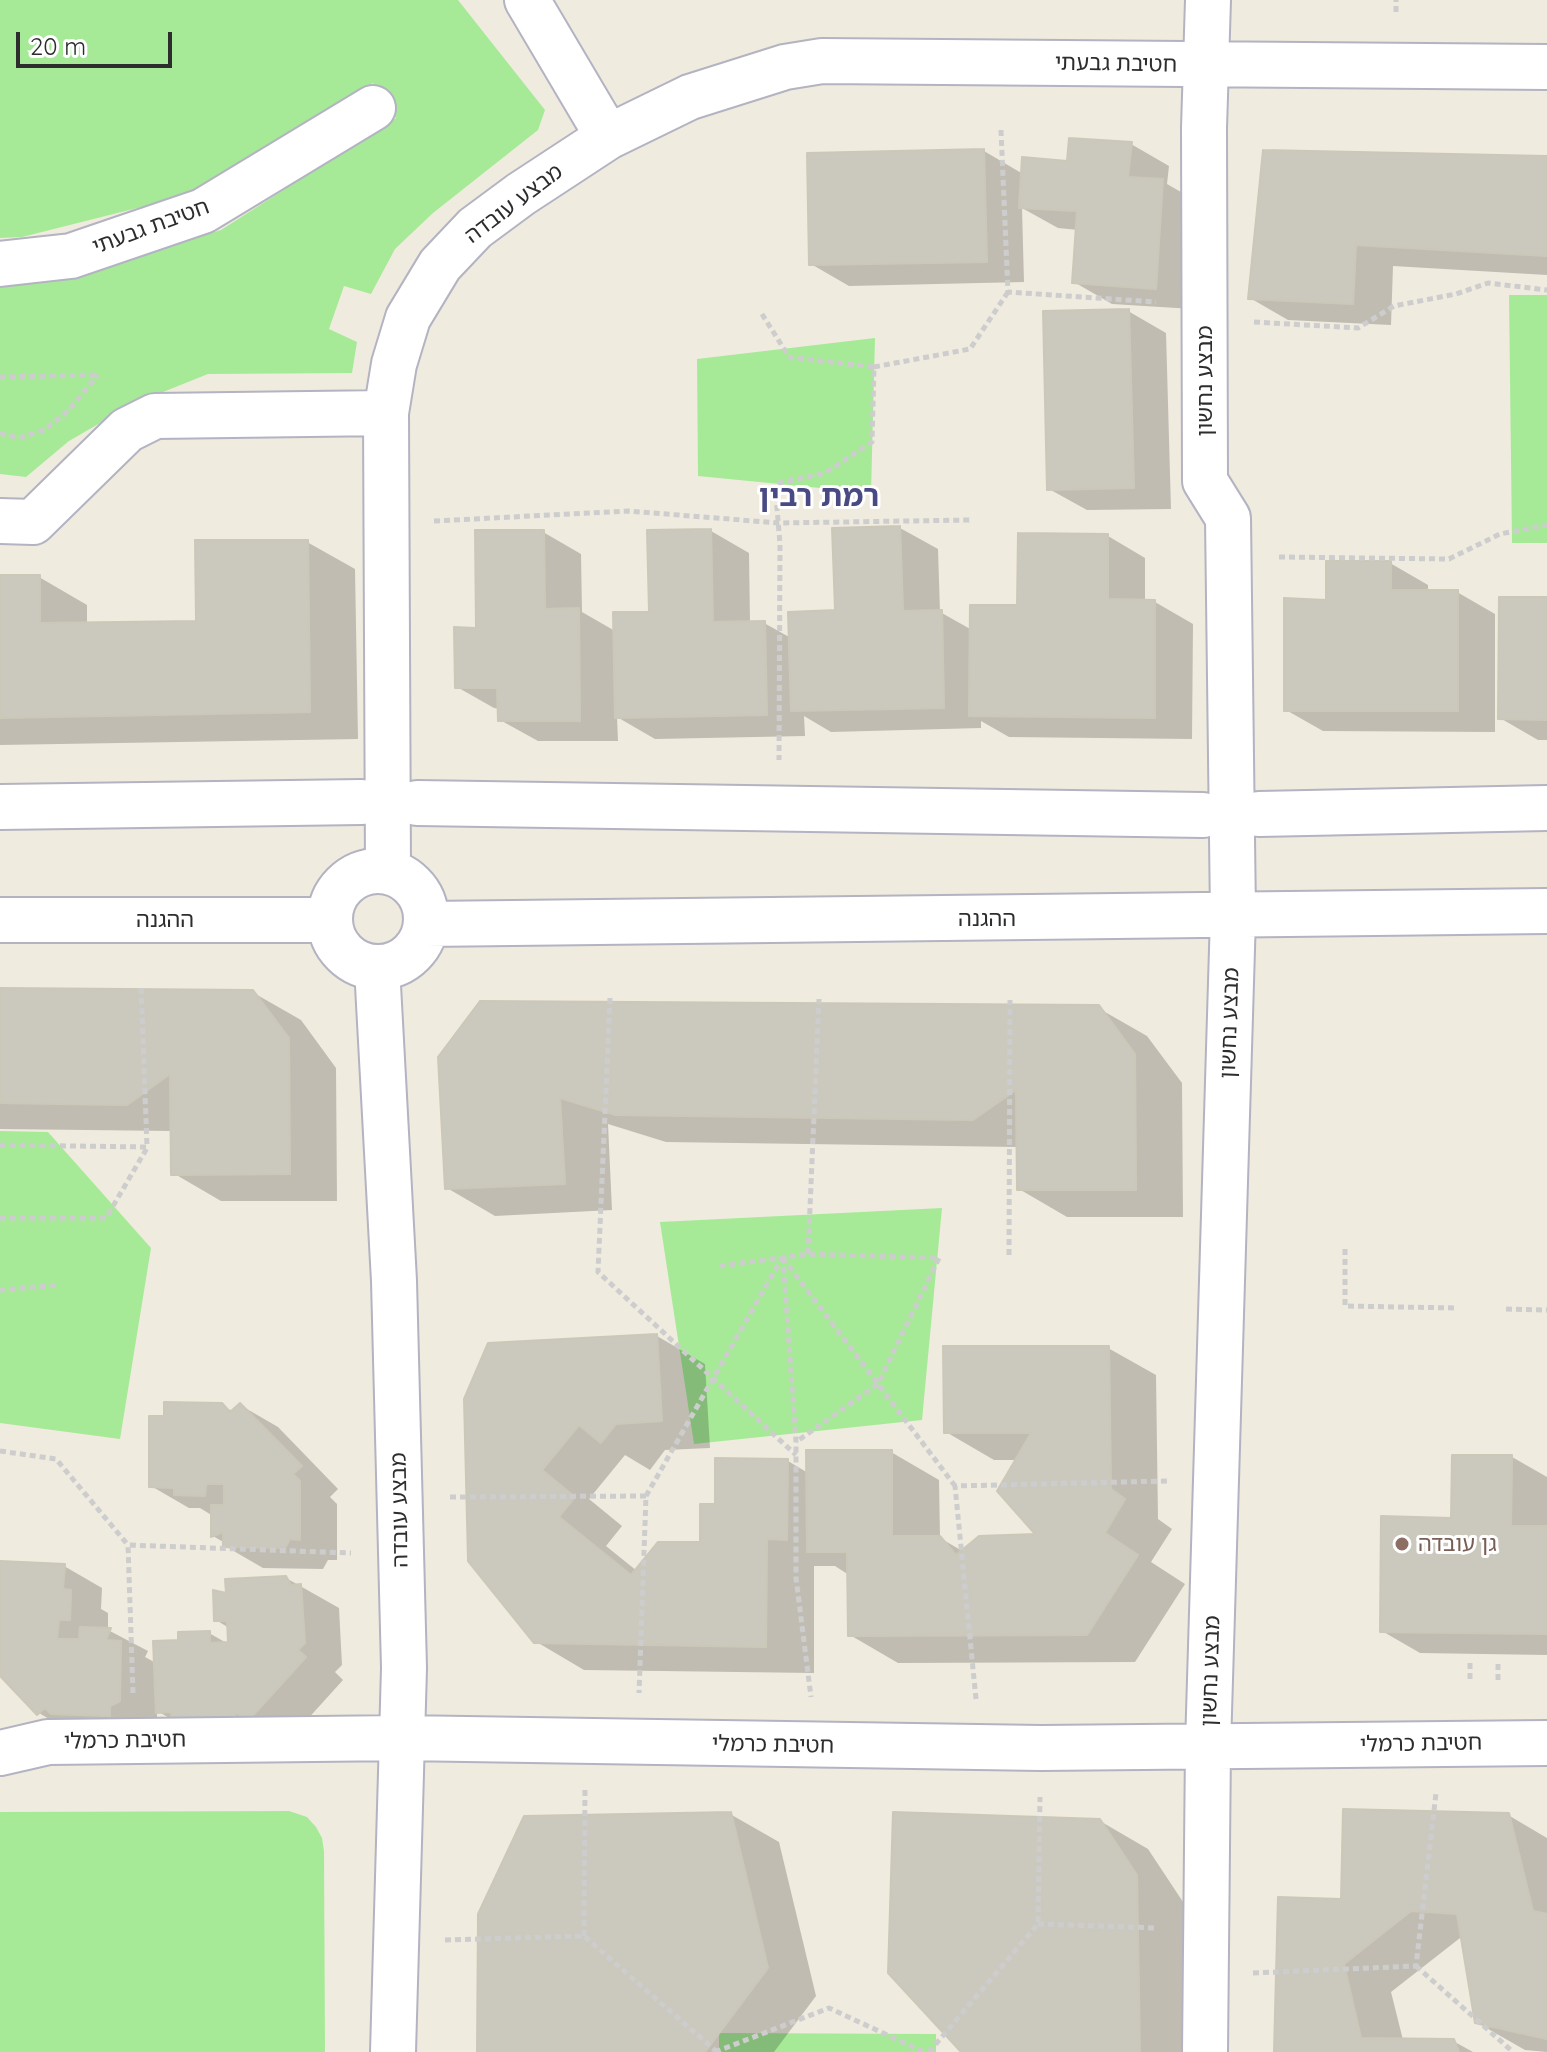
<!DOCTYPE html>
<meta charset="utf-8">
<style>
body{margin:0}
#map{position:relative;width:1547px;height:2052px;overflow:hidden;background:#f0ebdf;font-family:Quicksand,sans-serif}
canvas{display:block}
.scale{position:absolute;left:16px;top:32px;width:156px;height:36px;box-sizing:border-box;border:4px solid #2d2d2d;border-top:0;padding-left:10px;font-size:24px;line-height:28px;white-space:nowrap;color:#2d2d2d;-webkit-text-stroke:6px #fff;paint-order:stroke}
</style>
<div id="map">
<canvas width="1547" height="2052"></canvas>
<div class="scale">20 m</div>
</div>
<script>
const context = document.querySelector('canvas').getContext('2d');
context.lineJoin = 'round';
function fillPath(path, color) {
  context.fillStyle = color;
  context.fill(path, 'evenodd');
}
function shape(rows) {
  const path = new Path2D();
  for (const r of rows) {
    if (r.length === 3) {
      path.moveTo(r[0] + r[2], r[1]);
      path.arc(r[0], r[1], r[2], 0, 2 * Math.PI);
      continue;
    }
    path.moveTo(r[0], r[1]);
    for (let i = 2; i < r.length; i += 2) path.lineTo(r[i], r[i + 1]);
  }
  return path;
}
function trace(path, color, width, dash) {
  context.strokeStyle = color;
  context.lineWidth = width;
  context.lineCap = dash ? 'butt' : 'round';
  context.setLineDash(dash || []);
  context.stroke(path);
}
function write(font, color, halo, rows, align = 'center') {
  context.font = font + ' Quicksand,"Noto Sans Hebrew",sans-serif';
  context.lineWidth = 6;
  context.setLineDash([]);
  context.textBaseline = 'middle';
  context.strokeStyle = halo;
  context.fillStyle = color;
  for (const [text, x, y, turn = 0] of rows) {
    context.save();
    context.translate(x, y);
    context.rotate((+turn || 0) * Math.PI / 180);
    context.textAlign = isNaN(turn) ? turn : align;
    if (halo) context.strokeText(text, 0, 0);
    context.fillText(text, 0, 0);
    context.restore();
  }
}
const green = shape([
 [0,0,458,0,545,110,538,130,433,213,395,249,371,294,344,286,329,329,357,342,352,373,208,374,133,404,69,441,26,477,0,474,0,284,82,273,221,230,396,118,373,83,185,196,22,237,0,238],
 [1509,295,1547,295,1547,543,1512,543],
 [875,338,871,493,698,476,697,359],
 [0,1131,48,1132,151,1248,120,1439,0,1423],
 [942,1208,922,1420,694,1444,660,1222],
 [289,1811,307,1817,316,1827,322,1838,324,1851,325,2052,0,2052,0,1812],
 [719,2033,936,2034,936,2052,719,2052]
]);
const shadow = shape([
 [1131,144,1169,166,1167,184,1200,203,1193,309,1112,304,1074,282,1078,230,1058,228,1022,208,1024,282,849,286,811,264,984,151,1023,174],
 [1265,152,1547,158,1547,275,1393,266,1391,325,1288,320,1250,298],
 [1128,311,1166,333,1171,509,1087,510,1049,489],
 [900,528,938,549,940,612,972,630,1019,608,1108,536,1145,558,1145,602,1155,602,1193,624,1192,739,1009,737,981,721,981,728,831,732,804,716,805,736,655,739,617,717,618,741,538,741,500,720,500,709,494,708,457,687,478,630,543,532,581,554,582,612,615,631,651,614,711,531,749,553,750,623,764,623,791,638,837,612],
 [307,542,355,569,358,739,0,745,0,577,39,577,87,605,87,624,198,623],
 [1390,563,1428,585,1428,592,1457,592,1495,614,1495,732,1323,731,1286,710,1328,602],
 [1547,599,1547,740,1538,740,1500,718],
 [0,990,252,992,301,1020,336,1068,337,1201,221,1201,173,1173,172,1131,0,1129],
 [1098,1008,1147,1036,1182,1083,1183,1217,1067,1217,1019,1189,1018,1147,666,1142,608,1124,612,1210,495,1216,447,1188,440,1058],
 [657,1336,705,1364,710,1448,665,1450,650,1470,625,1455,589,1499,622,1526,606,1546,637,1571,702,1544,717,1506,788,1461,808,1473,891,1452,939,1480,940,1538,964,1552,1039,1536,1018,1460,994,1460,946,1432,1108,1348,1156,1375,1158,1519,1172,1529,1151,1562,1185,1584,1135,1662,898,1663,850,1635,849,1575,835,1566,814,1566,814,1673,584,1670,535,1641,466,1400],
 [221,1405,234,1412,240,1405,278,1427,338,1489,330,1497,337,1504,337,1560,328,1560,323,1569,263,1568,225,1546,225,1543,213,1536,213,1516,200,1508,189,1508,151,1486,166,1418],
 [1512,1457,1547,1477,1547,1655,1420,1653,1382,1631,1453,1521],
 [0,1563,64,1566,102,1588,101,1609,108,1613,108,1630,148,1651,145,1657,156,1663,180,1642,209,1633,230,1645,229,1628,216,1620,228,1596,286,1578,339,1608,342,1665,335,1672,343,1680,286,1743,173,1720,157,1711,157,1723,76,1735,39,1713,0,1673],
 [730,1814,779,1842,816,1996,774,2052,479,2052],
 [1508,1815,1547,1838,1547,2052,1525,2050,1476,2022,1463,1938,1460,1938,1391,1992,1403,2040,1453,2041,1473,2052,1276,2052,1343,1901],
 [1100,1821,1148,1849,1185,1905,1188,2052,963,2052]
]);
const building = shape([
 [1069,138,1132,142,1128,177,1163,179,1156,289,1072,283,1077,211,1019,208,1022,157,1067,161,1069,138],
 [984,149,987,262,809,265,807,153,984,149],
 [1263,150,1547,156,1547,256,1356,245,1353,304,1248,299,1263,150],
 [1129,309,1134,488,1047,490,1043,311,1129,309],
 [900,526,903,611,942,610,944,708,791,711,788,612,835,610,832,528,900,526],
 [711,529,713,622,765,621,767,715,615,718,613,612,649,612,647,530,711,529],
 [475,530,544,530,545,609,579,608,580,721,498,721,497,688,455,688,454,627,476,628,475,530],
 [1018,533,1108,534,1108,599,1155,600,1155,718,969,716,970,605,1017,605,1018,533],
 [195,540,308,540,310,712,0,718,0,575,40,575,40,623,196,621,195,540],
 [1326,561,1391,561,1391,590,1458,590,1458,711,1284,711,1284,598,1326,600,1326,561],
 [1499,597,1547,597,1547,720,1498,719,1499,597],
 [0,988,253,990,289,1038,290,1174,171,1175,170,1074,127,1105,0,1103,0,988],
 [480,1001,1099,1005,1135,1054,1136,1190,1017,1190,1016,1090,973,1120,616,1115,560,1098,565,1184,445,1189,438,1057,480,1001],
 [657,1334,662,1421,616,1424,601,1443,579,1425,542,1470,575,1497,559,1517,631,1575,658,1542,700,1542,700,1504,715,1504,715,1458,788,1459,787,1540,767,1539,766,1647,534,1643,468,1561,464,1399,488,1343,657,1334],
 [943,1346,1109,1346,1111,1489,1125,1499,1105,1533,1138,1555,1087,1635,848,1636,847,1552,807,1552,806,1450,892,1450,892,1536,940,1536,956,1555,979,1536,1035,1534,997,1491,1031,1433,944,1433,943,1346],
 [164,1402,222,1403,230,1412,240,1403,302,1466,293,1474,300,1481,300,1540,290,1539,285,1548,223,1547,223,1532,211,1537,211,1505,224,1505,224,1484,206,1484,205,1496,174,1495,174,1488,149,1487,149,1416,164,1416,164,1402],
 [1452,1455,1512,1455,1511,1526,1547,1526,1547,1634,1380,1632,1381,1516,1451,1518,1452,1455],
 [0,1561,65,1564,63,1589,71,1590,70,1620,59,1620,57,1639,79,1639,80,1627,111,1628,106,1640,121,1641,120,1701,110,1706,110,1716,51,1714,45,1708,37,1715,0,1676,0,1561],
 [286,1576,291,1585,301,1584,305,1643,298,1650,306,1657,247,1722,237,1713,229,1723,172,1725,171,1712,156,1713,153,1641,178,1640,178,1632,210,1631,210,1643,228,1642,227,1621,214,1621,213,1590,226,1593,225,1579,286,1576],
 [1343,1809,1509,1813,1533,1911,1547,1914,1547,2039,1475,2023,1457,1914,1411,1911,1344,1964,1361,2038,1454,2039,1459,2052,1274,2052,1278,1897,1341,1899,1343,1809],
 [731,1812,768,1968,705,2052,477,2052,478,1914,524,1816,731,1812],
 [893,1812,1100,1819,1137,1875,1140,2052,961,2052,888,1973,893,1812]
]);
const path = shape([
 [1396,12,1396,0],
 [1001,130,1008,292,1156,302],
 [762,314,789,357,874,367,872,442,825,473,775,484,780,544,779,760],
 [1254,322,1358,328,1394,306,1456,294,1488,283,1547,290],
 [874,367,970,349,1008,292],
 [0,377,97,375],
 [0,433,19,438,44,430,68,411,98,375],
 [434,521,628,511,779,523,971,520],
 [1279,557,1449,559,1500,534,1547,525],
 [610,998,598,1272,796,1455],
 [0,1145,147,1147,141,985],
 [0,1218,106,1218,147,1148],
 [1345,1249,1345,1306,1455,1308],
 [808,1254,819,999],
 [1009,1255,1010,1000],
 [783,1257,796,1442,796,1578,811,1697],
 [783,1258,955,1486],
 [720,1266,808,1254,939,1258,878,1384,796,1442],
 [0,1290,60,1285],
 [1506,1309,1547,1310],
 [0,1451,56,1459,128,1545],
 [646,1496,782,1258],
 [450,1497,646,1496,639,1693],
 [1470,1663,1470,1680],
 [1498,1664,1498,1681],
 [133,1693,128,1545,351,1553],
 [976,1699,955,1486,1167,1481],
 [1038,1924,1157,1928],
 [584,1936,585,1789],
 [445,1940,584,1936,717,2052],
 [1416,1966,1513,2052],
 [1253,1973,1416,1966,1436,1793],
 [715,2052,829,2008,924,2052],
 [929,2052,1038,1924,1040,1797]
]);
const minor = shape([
 [527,0,608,137],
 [0,264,71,256,203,211,373,108],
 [0,521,33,522,127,430,155,416,386,413],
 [417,803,1203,815],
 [0,807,362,802],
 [1259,814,1547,808],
 [378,919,48],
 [388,871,386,413,394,364,408,318,440,265,475,228,521,194,608,137,690,97,785,67,822,61,1547,67],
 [0,920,330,920],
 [426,924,1547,911],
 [377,967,394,1281,404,1668,393,2052],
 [0,1753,48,1742,402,1738,1041,1748,1547,1743],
 [1205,2052,1208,1746,1233,916,1228,518,1205,481,1204,128,1208,0]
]);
const markers = [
 [1402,1544,8,"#8d6e63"]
];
const streetNames = [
 ["חטיבת גבעתי",1116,64,1],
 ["מבצע עובדה",514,204,-37],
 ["חטיבת גבעתי",151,227,-20],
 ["מבצע נחשון",1205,381,-90],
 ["ההגנה",987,919],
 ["ההגנה",165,920],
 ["מבצע נחשון",1230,1023,-88],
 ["מבצע עובדה",400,1510,-91],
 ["מבצע נחשון",1211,1671,-88],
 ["חטיבת כרמלי",125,1741,-1],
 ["חטיבת כרמלי",1421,1744,-1],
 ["חטיבת כרמלי",773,1745,1]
];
const educationNames = [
 ["גן עובדה",1418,1544]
];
const districtNames = [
 ["רמת רבין",819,497]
];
fillPath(green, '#a6ea97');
fillPath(shadow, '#0003');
fillPath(building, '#cbc8be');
trace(building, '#ccc8b8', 2);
trace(minor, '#b3b3c2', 48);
trace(path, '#cdcdcd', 5, [6, 4]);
trace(minor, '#fff', 44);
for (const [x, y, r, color] of markers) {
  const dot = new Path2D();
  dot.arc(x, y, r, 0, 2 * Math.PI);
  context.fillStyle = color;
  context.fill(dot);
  trace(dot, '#fff', 3);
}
write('22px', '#2d2d2d', '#fff', streetNames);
write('22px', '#785e54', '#fff', educationNames, 'left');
write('bold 30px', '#494a83', '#fff', districtNames);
</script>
